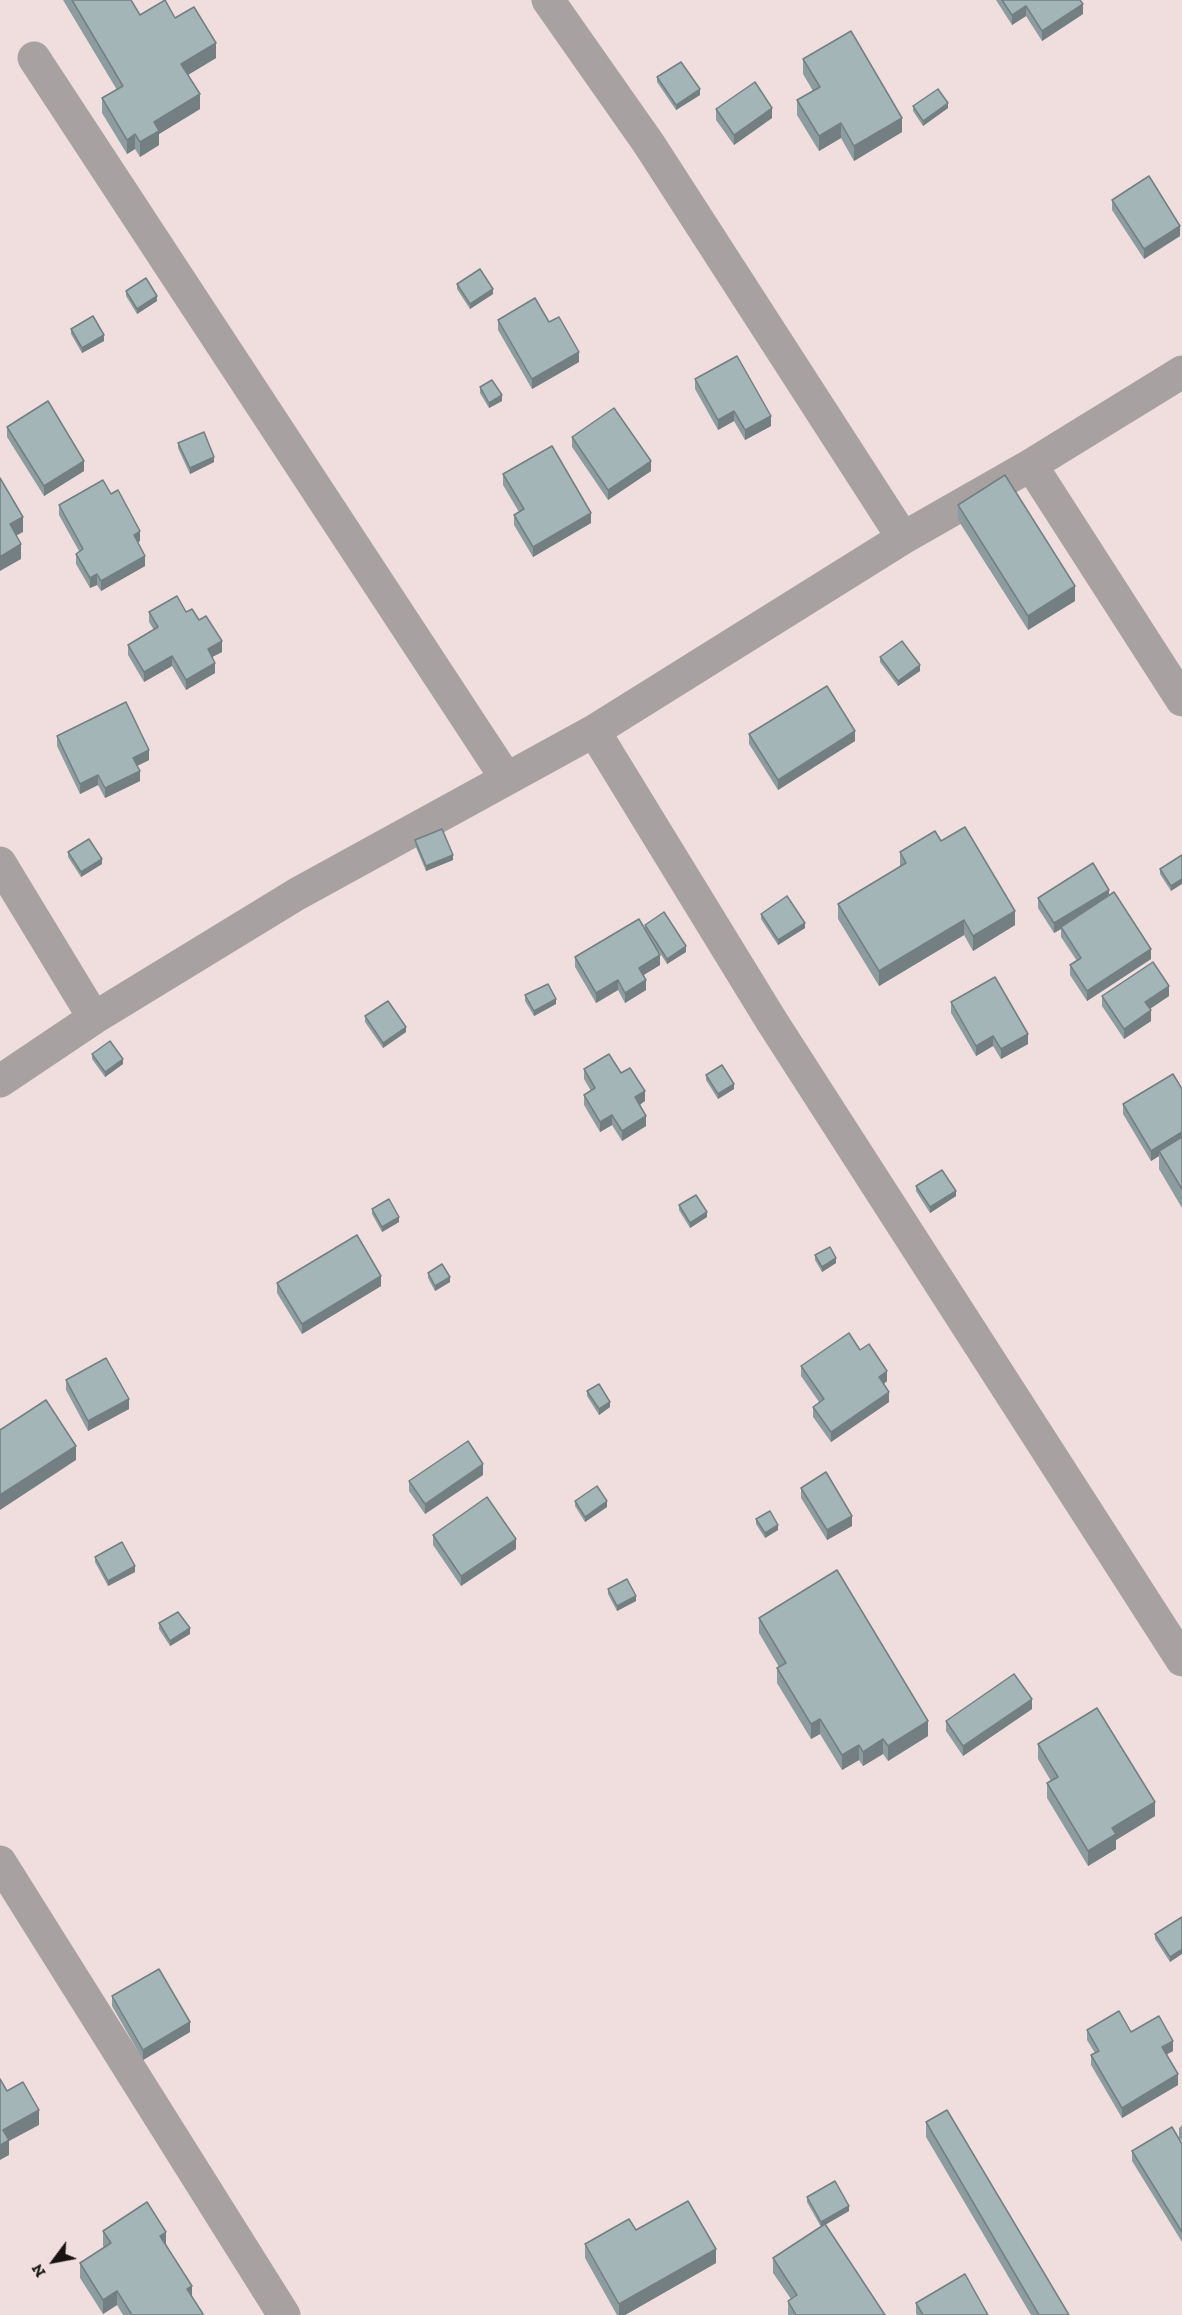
<!DOCTYPE html>
<style>
body{margin:0}
#map{position:relative;width:1182px;height:2315px;overflow:hidden;background:#f0dedf;font-family:"Zilla Slab",serif}
canvas{display:block}
.north{position:absolute;left:24px;top:2231px;width:60px;height:60px;-webkit-text-stroke:4px #f0dedf;paint-order:stroke;rotate:238deg;font-size:16px;font-weight:700;line-height:24px;text-align:center;color:#191313}
.north::after{content:'';display:block;margin:auto;width:21px;height:27px;background:#191313;clip-path:polygon(50% 0,100% 100%,50% 72%,0 100%)}
</style>
<div id="map">
<canvas width="1182" height="2315"></canvas>
<div class="north">N</div>
</div>
<script>
const context = document.querySelector('canvas').getContext('2d');
context.lineJoin = 'round';
function shape(rows) {
  const path = new Path2D();
  for (const r of rows) {
    path.moveTo(r[0], r[1]);
    for (let i = 2; i < r.length; i += 2) path.lineTo(r[i], r[i + 1]);
  }
  return path;
}
function trace(path, color, width, dash) {
  context.strokeStyle = color;
  context.lineWidth = width;
  context.lineCap = dash ? 'butt' : 'round';
  context.setLineDash(dash || []);
  context.stroke(path);
}
function fillPath(path, color) {
  context.fillStyle = color;
  context.fill(path, 'evenodd');
}
const minor = shape([
 [548,0,649,144,903,538],
 [34,58,506,778],
 [1031,465,1182,700],
 [594,731,771,1020,1182,1660],
 [0,863,94,1018],
 [0,1081,94,1018,297,894,594,731,903,538,1031,465,1182,372],
 [0,1862,284,2315]
]);
const wall = shape([
 [63,0,131,0,140,15,175,18,216,58,188,75,200,109,159,134,159,145,140,157,135,149,127,154,102,113,102,98,117,90],
 [996,0,1080,0,1083,14,1042,41,1026,16,1012,25],
 [803,59,902,132,854,161,841,138,819,151,797,115,797,100,813,91,803,74],
 [657,77,700,95,676,110,657,82],
 [913,106,948,108,923,126,913,111],
 [716,109,772,118,734,145,716,120],
 [1112,200,1180,236,1144,259,1112,210],
 [457,284,493,294,470,309,457,289],
 [126,291,157,301,137,314,126,296],
 [498,320,549,322,579,362,532,389,498,330],
 [71,329,104,341,82,353,71,334],
 [695,379,771,426,745,440,734,421,718,430,695,389],
 [480,387,502,401,489,408,480,393],
 [7,427,84,471,44,496,7,437],
 [572,437,651,471,608,500,572,447],
 [178,443,214,462,190,474,178,448],
 [503,474,591,523,533,557,514,525,514,515,519,512,503,485],
 [59,505,140,541,138,542,145,566,101,591,97,585,90,588,76,564,76,554,79,551,59,515],
 [958,505,1075,601,1028,630,958,520],
 [149,612,186,612,199,620,222,652,212,657,215,673,186,690,172,666,144,682,128,655,128,645,154,630,149,622],
 [880,657,920,671,898,686,880,662],
 [749,734,855,741,778,790,749,744],
 [57,736,149,760,137,766,140,781,105,798,98,785,80,794,57,746],
 [415,840,453,860,426,871,415,845],
 [941,841,1015,925,973,951,964,935,879,986,838,919,838,904,900,867,900,852],
 [68,852,102,864,81,877,68,857],
 [1182,855,1171,891,1160,874,1160,869],
 [1109,895,1151,959,1087,1001,1070,975,1070,965,1077,961,1061,937,1061,929,1054,933,1038,908,1038,898],
 [761,914,805,928,778,945,761,919],
 [645,925,686,952,667,964,658,950,660,965,643,975,646,990,625,1003,618,990,596,1003,575,967,575,957,645,928],
 [525,995,556,1004,534,1016,525,1001],
 [1102,996,1169,996,1150,1009,1151,1021,1124,1039,1102,1006],
 [951,1002,1028,1044,1001,1059,993,1046,976,1056,951,1013],
 [365,1016,406,1032,383,1048,365,1022],
 [92,1054,123,1064,105,1077,92,1059],
 [584,1069,621,1073,645,1101,640,1105,646,1126,622,1141,612,1125,600,1132,584,1105,584,1095,591,1091,584,1079],
 [706,1075,734,1089,718,1099,706,1080],
 [1182,1089,1182,1208,1159,1169,1159,1156,1151,1161,1123,1114,1123,1104],
 [916,1186,956,1196,930,1213,916,1191],
 [679,1205,707,1217,690,1228,679,1210],
 [372,1209,399,1222,382,1232,372,1214],
 [815,1255,836,1263,822,1272,815,1260],
 [428,1273,450,1282,435,1291,428,1278],
 [277,1283,381,1286,302,1334,277,1293],
 [860,1350,887,1381,884,1384,889,1402,831,1442,813,1417,813,1407,819,1402,801,1376,801,1366],
 [66,1380,129,1409,88,1431,66,1390],
 [587,1391,610,1407,599,1415,587,1396],
 [483,1475,425,1514,409,1491,409,1481],
 [801,1488,852,1526,827,1540,801,1498],
 [575,1501,607,1507,585,1522,575,1506],
 [756,1519,778,1530,765,1538,756,1524],
 [433,1535,516,1549,461,1586,433,1545],
 [95,1557,135,1572,108,1586,95,1562],
 [608,1589,636,1601,617,1611,608,1594],
 [759,1618,928,1736,888,1761,883,1754,863,1766,859,1760,842,1770,820,1734,811,1739,777,1683,777,1668,779,1667,759,1633],
 [159,1623,190,1634,170,1646,159,1629],
 [1032,1709,963,1756,946,1731,946,1721],
 [1038,1744,1155,1816,1116,1840,1116,1849,1088,1866,1047,1798,1047,1783,1051,1781,1038,1759],
 [1182,1917,1170,1962,1155,1939,1155,1934],
 [112,1996,190,2032,143,2060,112,2006],
 [1087,2030,1131,2032,1173,2051,1167,2054,1178,2085,1122,2118,1091,2065,1091,2055,1095,2053,1087,2040],
 [926,2122,1069,2315,1031,2315,926,2137],
 [1182,2125,1182,2141,1179,2138,1179,2128],
 [1182,2144,1182,2242,1132,2161,1132,2151],
 [807,2197,849,2211,825,2225,885,2315,788,2315,788,2301,791,2299,773,2273,773,2258,821,2227,807,2202],
 [636,2230,716,2263,625,2315,617,2315,585,2258,585,2244],
 [103,2231,166,2244,192,2297,203,2315,123,2315,117,2305,103,2314,80,2278,80,2263,104,2247,103,2246],
 [916,2303,988,2315,917,2315,916,2313]
]);
const shadedWall = shape([
 [1083,4,1083,14,1042,41,1042,31],
 [1026,6,1026,16,1012,25,1012,15],
 [216,43,216,58,181,79,181,64],
 [700,89,700,95,676,110,676,105],
 [200,94,200,109,159,134,159,145,140,157,140,142,154,122],
 [948,103,948,108,923,126,923,121],
 [772,108,772,118,734,145,734,135],
 [902,118,902,132,854,161,854,146],
 [841,123,841,138,819,151,819,136],
 [135,134,135,149,127,154,127,140],
 [1180,226,1180,236,1144,259,1144,249],
 [493,289,493,294,470,309,470,304],
 [157,296,157,301,137,314,137,309],
 [104,335,104,341,82,353,82,348],
 [579,352,579,362,532,389,532,379],
 [502,395,502,401,489,408,489,403],
 [734,411,734,421,718,430,718,420],
 [771,416,771,426,745,440,745,430],
 [214,457,214,462,190,474,190,468],
 [84,461,84,471,44,496,44,486],
 [651,461,651,471,608,500,608,490],
 [591,513,591,523,533,557,533,547],
 [23,517,23,532,10,539,10,524],
 [140,531,140,541,134,545,134,535],
 [21,544,21,559,0,571,0,557],
 [145,556,145,566,101,591,101,581],
 [97,574,97,585,90,588,90,578],
 [1075,586,1075,601,1028,630,1028,616],
 [222,641,222,652,208,659,208,649],
 [172,656,172,666,144,682,144,672],
 [215,663,215,673,186,690,186,680],
 [920,665,920,671,898,686,898,681],
 [855,731,855,741,778,790,778,780],
 [149,750,149,760,133,768,133,758],
 [140,771,140,781,105,798,105,788],
 [98,775,98,785,80,794,80,784],
 [453,855,453,860,426,871,426,866],
 [102,859,102,864,81,877,81,872],
 [1182,879,1182,884,1171,891,1171,886],
 [1109,890,1109,900,1061,927,1061,929,1054,933,1054,923],
 [1015,911,1015,925,973,951,973,936],
 [964,920,964,935,879,986,879,971],
 [805,923,805,928,778,945,778,940],
 [686,946,686,952,667,964,667,959],
 [1151,949,1151,959,1087,1001,1087,991],
 [660,955,660,965,639,978,639,968],
 [618,980,618,990,596,1003,596,993],
 [646,980,646,990,625,1003,625,993],
 [1169,986,1169,996,1145,1012,1145,1002],
 [556,999,556,1004,534,1016,534,1011],
 [1151,1010,1151,1021,1124,1039,1124,1029],
 [406,1027,406,1032,383,1048,383,1043],
 [1028,1034,1028,1044,1001,1059,1001,1049],
 [993,1036,993,1046,976,1056,976,1046],
 [123,1059,123,1064,105,1077,105,1072],
 [734,1084,734,1089,718,1099,718,1094],
 [645,1091,645,1101,635,1107,635,1097],
 [612,1115,612,1125,600,1132,600,1122],
 [646,1116,646,1126,622,1141,622,1131],
 [1182,1132,1182,1142,1159,1151,1159,1156,1151,1161,1151,1151],
 [956,1191,956,1196,930,1213,930,1207],
 [707,1212,707,1217,690,1228,690,1223],
 [399,1217,399,1222,382,1232,382,1227],
 [836,1258,836,1263,822,1272,822,1267],
 [381,1276,381,1286,302,1334,302,1324],
 [450,1277,450,1282,435,1291,435,1286],
 [887,1371,887,1381,879,1387,879,1377],
 [889,1392,889,1402,831,1442,831,1432],
 [129,1399,129,1409,88,1431,88,1421],
 [610,1402,610,1407,599,1415,599,1409],
 [76,1446,76,1460,0,1510,0,1495],
 [483,1464,483,1475,425,1514,425,1504],
 [607,1501,607,1507,585,1522,585,1517],
 [852,1516,852,1526,827,1540,827,1530],
 [778,1525,778,1530,765,1538,765,1533],
 [516,1539,516,1549,461,1586,461,1576],
 [135,1566,135,1572,108,1586,108,1581],
 [636,1596,636,1601,617,1611,617,1606],
 [190,1628,190,1634,170,1646,170,1641],
 [1032,1699,1032,1709,963,1756,963,1746],
 [820,1719,820,1734,811,1739,811,1724],
 [928,1721,928,1736,888,1761,888,1746],
 [883,1739,883,1754,863,1766,863,1752],
 [859,1745,859,1760,842,1770,842,1755],
 [1155,1802,1155,1816,1116,1840,1116,1849,1088,1866,1088,1851,1112,1828],
 [1182,1949,1182,1954,1170,1962,1170,1957],
 [190,2022,190,2032,143,2060,143,2050],
 [1173,2041,1173,2051,1162,2057,1162,2047],
 [1178,2074,1178,2085,1122,2118,1122,2108],
 [39,2110,39,2125,9,2141,9,2155,0,2160,0,2145,3,2130],
 [849,2206,849,2211,821,2227,821,2222],
 [166,2232,166,2247,160,2236],
 [716,2249,716,2263,625,2315,619,2315,619,2304],
 [192,2286,192,2300,187,2289],
 [117,2291,117,2305,103,2314,103,2300]
]);
const building = shape([
 [72,0,131,0,140,15,165,0,175,18,194,7,216,43,181,64,200,94,154,122,159,131,140,142,135,134,127,140,102,98,123,86,72,0],
 [1002,0,1080,0,1083,4,1042,31,1026,6,1012,15,1002,0],
 [851,31,902,118,854,146,841,123,819,136,797,100,820,87,803,59,851,31],
 [681,62,700,89,676,105,657,77,681,62],
 [755,82,772,108,734,135,716,109,755,82],
 [938,89,948,103,923,121,913,106,938,89],
 [1149,176,1180,226,1144,249,1112,200,1149,176],
 [480,269,493,289,470,304,457,284,480,269],
 [146,278,157,296,137,309,126,291,146,278],
 [535,298,549,322,559,317,579,352,532,379,498,320,535,298],
 [93,316,104,335,82,348,71,329,93,316],
 [737,356,771,416,745,430,734,411,718,420,695,379,737,356],
 [492,380,502,395,489,403,480,387,492,380],
 [48,401,84,461,44,486,7,427,48,401],
 [614,408,651,461,608,490,572,437,614,408],
 [204,432,214,457,190,468,178,443,204,432],
 [552,446,591,513,533,547,514,515,524,509,503,474,552,446],
 [1005,475,1075,586,1028,616,958,505,1005,475],
 [0,478,23,517,10,524,21,544,0,557,0,478],
 [103,480,111,494,118,490,140,531,134,535,145,556,101,581,97,574,90,578,76,554,83,549,59,505,103,480],
 [177,596,186,612,192,609,199,620,206,616,222,641,208,649,215,663,186,680,172,656,144,672,128,645,158,627,149,612,177,596],
 [902,641,920,665,898,681,880,657,902,641],
 [827,686,855,731,778,780,749,734,827,686],
 [126,702,149,750,133,758,140,771,105,788,98,775,80,784,57,736,126,702],
 [965,827,1015,911,973,936,964,920,879,971,838,904,906,863,900,852,935,831,941,841,965,827],
 [442,829,453,855,426,866,415,840,442,829],
 [89,839,102,859,81,872,68,852,89,839],
 [1182,855,1182,879,1171,886,1160,869,1182,855],
 [1093,863,1109,890,1054,923,1038,898,1093,863],
 [1114,892,1151,949,1087,991,1070,965,1081,958,1061,927,1114,892],
 [787,896,805,923,778,940,761,914,787,896],
 [664,912,686,946,667,959,645,925,664,912],
 [639,919,660,955,639,968,646,980,625,993,618,980,596,993,575,957,639,919],
 [1153,962,1169,986,1145,1002,1151,1010,1124,1029,1102,996,1153,962],
 [995,977,1028,1034,1001,1049,993,1036,976,1046,951,1002,995,977],
 [548,984,556,999,534,1011,525,995,548,984],
 [388,1001,406,1027,383,1043,365,1016,388,1001],
 [110,1041,123,1059,105,1072,92,1054,110,1041],
 [609,1054,621,1073,630,1068,645,1091,635,1097,646,1116,622,1131,612,1115,600,1122,584,1095,595,1088,584,1069,609,1054],
 [722,1065,734,1084,718,1094,706,1075,722,1065],
 [1173,1074,1182,1089,1182,1132,1151,1151,1123,1104,1173,1074],
 [1182,1137,1182,1189,1159,1151,1182,1137],
 [942,1170,956,1191,930,1207,916,1186,942,1170],
 [696,1195,707,1212,690,1223,679,1205,696,1195],
 [389,1199,399,1217,382,1227,372,1209,389,1199],
 [357,1235,381,1276,302,1324,277,1283,357,1235],
 [830,1247,836,1258,822,1267,815,1255,830,1247],
 [442,1264,450,1277,435,1286,428,1273,442,1264],
 [849,1333,860,1350,869,1344,887,1371,879,1377,889,1392,831,1432,813,1407,824,1399,801,1366,849,1333],
 [106,1358,129,1399,88,1421,66,1380,106,1358],
 [599,1384,610,1402,599,1409,587,1391,599,1384],
 [46,1400,76,1446,0,1495,0,1430,46,1400],
 [468,1441,483,1464,425,1504,409,1481,468,1441],
 [826,1472,852,1516,827,1530,801,1488,826,1472],
 [597,1486,607,1501,585,1517,575,1501,597,1486],
 [487,1497,516,1539,461,1576,433,1535,487,1497],
 [770,1511,778,1525,765,1533,756,1519,770,1511],
 [122,1542,135,1566,108,1581,95,1557,122,1542],
 [837,1570,928,1721,888,1746,883,1739,863,1752,859,1745,842,1755,820,1719,811,1724,777,1668,786,1663,759,1618,837,1570],
 [627,1579,636,1596,617,1606,608,1589,627,1579],
 [178,1612,190,1628,170,1641,159,1623,178,1612],
 [1014,1674,1032,1699,963,1746,946,1721,1014,1674],
 [1097,1708,1155,1802,1112,1828,1116,1834,1088,1851,1047,1783,1058,1777,1038,1744,1097,1708],
 [1182,1917,1182,1949,1170,1957,1155,1934,1182,1917],
 [159,1969,190,2022,143,2050,112,1996,159,1969],
 [1119,2011,1131,2032,1159,2016,1173,2041,1162,2047,1178,2074,1122,2108,1091,2055,1099,2051,1087,2030,1119,2011],
 [0,2079,7,2091,23,2082,39,2110,3,2130,9,2140,0,2145,0,2079],
 [947,2110,1069,2315,1039,2315,926,2122,947,2110],
 [1172,2127,1182,2144,1182,2232,1132,2151,1172,2127],
 [835,2181,849,2206,821,2222,807,2197,835,2181],
 [688,2201,716,2249,619,2304,585,2244,629,2219,636,2230,688,2201],
 [147,2202,166,2232,160,2236,192,2286,187,2289,203,2314,202,2315,132,2315,117,2291,103,2300,80,2263,111,2243,103,2231,147,2202],
 [825,2224,885,2315,796,2315,788,2301,797,2295,773,2258,825,2224],
 [965,2274,988,2315,923,2315,916,2303,965,2274]
]);
trace(minor, '#a8a1a1', 33);
fillPath(wall, '#8d9c9e');
fillPath(shadedWall, '#737f81');
fillPath(building, '#a4b5b8');
trace(building, '#737f81', 1.5);
</script>
